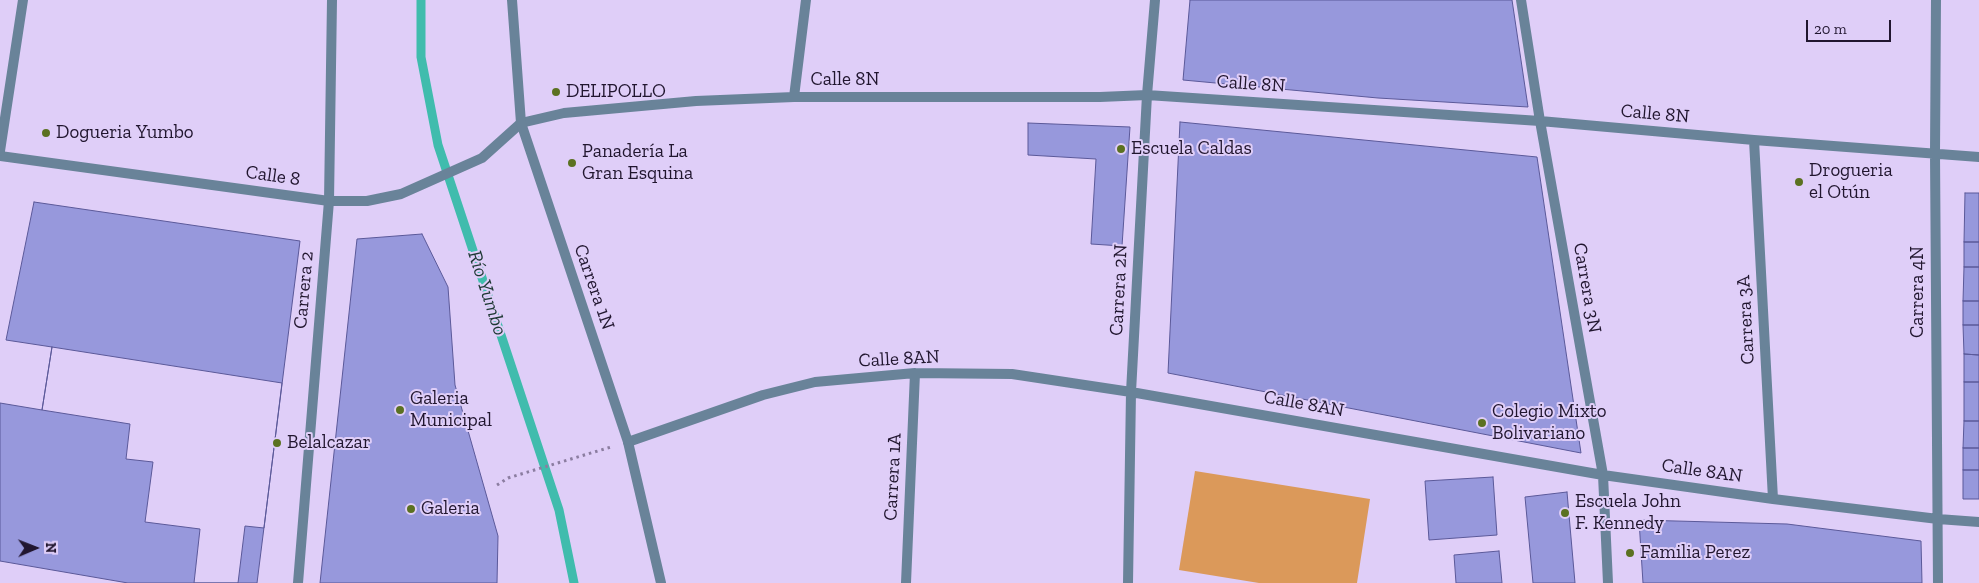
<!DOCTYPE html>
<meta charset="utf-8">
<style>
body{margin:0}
#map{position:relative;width:1979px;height:583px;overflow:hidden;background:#dfcef8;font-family:"Zilla Slab",serif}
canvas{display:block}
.north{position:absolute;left:10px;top:523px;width:50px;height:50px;-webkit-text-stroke:4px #dfcef8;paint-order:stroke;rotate:89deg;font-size:14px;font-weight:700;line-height:20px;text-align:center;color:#21162f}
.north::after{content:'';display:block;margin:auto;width:18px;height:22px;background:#21162f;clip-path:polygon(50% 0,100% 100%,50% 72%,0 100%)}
.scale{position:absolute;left:1806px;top:20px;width:85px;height:22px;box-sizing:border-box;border:2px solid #21162f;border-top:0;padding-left:6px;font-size:15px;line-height:18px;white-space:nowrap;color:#21162f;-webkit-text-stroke:4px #dfcef8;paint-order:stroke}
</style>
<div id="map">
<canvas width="1979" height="583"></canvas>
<div class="north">N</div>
<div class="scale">20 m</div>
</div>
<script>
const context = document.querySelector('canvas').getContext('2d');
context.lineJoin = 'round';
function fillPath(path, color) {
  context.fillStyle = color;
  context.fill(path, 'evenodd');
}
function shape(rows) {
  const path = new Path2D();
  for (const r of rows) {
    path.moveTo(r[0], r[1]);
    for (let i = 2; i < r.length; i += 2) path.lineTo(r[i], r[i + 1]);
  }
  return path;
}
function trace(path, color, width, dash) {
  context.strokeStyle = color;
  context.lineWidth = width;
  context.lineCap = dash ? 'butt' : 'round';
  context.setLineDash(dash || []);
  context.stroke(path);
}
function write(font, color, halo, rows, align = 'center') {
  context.font = font + ' "Zilla Slab",serif';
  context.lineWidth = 4;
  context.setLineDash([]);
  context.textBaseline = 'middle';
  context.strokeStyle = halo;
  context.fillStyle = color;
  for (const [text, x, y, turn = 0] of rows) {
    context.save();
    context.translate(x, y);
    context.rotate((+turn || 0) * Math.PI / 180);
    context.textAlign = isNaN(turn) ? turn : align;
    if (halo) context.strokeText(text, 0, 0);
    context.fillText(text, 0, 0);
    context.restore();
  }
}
const green = shape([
 [1195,471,1370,499,1357,583,1259,583,1179,570]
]);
const stream = shape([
 [421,0,421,57,438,145,559,510,574,583]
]);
const building = shape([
 [1190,0,1512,0,1528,107,1378,98,1183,80,1190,0],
 [1180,122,1537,157,1581,453,1168,373,1180,122],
 [1028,123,1130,127,1122,246,1091,244,1096,159,1028,155,1028,123],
 [1965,193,1979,193,1979,242,1964,242,1965,193],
 [34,202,300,241,257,583,128,583,0,561,0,403,42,410,52,347,6,340,34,202],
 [422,234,448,287,455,385,498,536,497,583,320,583,357,239,422,234],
 [1964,242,1979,242,1979,267,1964,267,1964,242],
 [1964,267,1979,267,1979,301,1963,301,1964,267],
 [1963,301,1979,301,1979,325,1963,325,1963,301],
 [1963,325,1979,325,1979,355,1964,354,1963,325],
 [52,347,282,383,264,528,245,526,238,583,194,583,200,529,145,522,153,462,126,459,130,424,42,410,52,347],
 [1964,354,1979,355,1979,382,1964,382,1964,354],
 [1964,382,1979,382,1979,421,1964,421,1964,382],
 [1964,421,1979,421,1979,448,1963,448,1964,421],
 [1963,448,1979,448,1979,470,1963,470,1963,448],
 [1963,470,1979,470,1979,499,1963,499,1963,470],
 [1493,477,1497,535,1429,540,1425,481,1493,477],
 [1567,492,1575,583,1533,583,1525,497,1567,492],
 [1639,520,1787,524,1921,541,1922,583,1643,583,1639,520],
 [1499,551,1502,583,1456,583,1454,555,1499,551]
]);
const path = shape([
 [497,485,508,478,611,447]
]);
const minor = shape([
 [1521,0,1540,121,1603,475,1608,583],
 [1936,0,1935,153,1938,583],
 [794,97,806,0],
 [1754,140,1773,499],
 [0,156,329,201,367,201,401,194,482,158,521,123,564,113,696,101,794,97,1100,97,1147,95,1540,121,1754,140,1979,157],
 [628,442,763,395,815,382,915,373,1012,374,1131,392,1603,475,1773,499,1938,519,1979,522],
 [906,583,915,373],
 [1128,583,1131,392,1147,95,1155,0]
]);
const tertiary = shape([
 [512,0,521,123,628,442,661,583],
 [0,151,23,0],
 [298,583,329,201,332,0]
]);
const markers = [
 [556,92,5,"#5b7121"],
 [46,133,5,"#5b7121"],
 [1121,149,5,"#5b7121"],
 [572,163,5,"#5b7121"],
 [1799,182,5,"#5b7121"],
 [400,410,5,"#5b7121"],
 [1482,423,5,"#5b7121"],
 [277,443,5,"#5b7121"],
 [411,509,5,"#5b7121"],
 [1565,513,5,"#5b7121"],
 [1630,553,5,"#5b7121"]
];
const streetNames = [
 ["Calle 8N",845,80],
 ["Calle 8N",1251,84,4],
 ["Calle 8N",1655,114,5],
 ["Calle 8",273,176,8],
 ["Carrera 1N",594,287,71],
 ["Carrera 3N",1587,288,80],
 ["Carrera 2",304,290,-85],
 ["Carrera 2N",1119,290,-87],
 ["Carrera 4N",1918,292,-90],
 ["Carrera 3A",1746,320,-93],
 ["Calle 8AN",899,359,-3],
 ["Calle 8AN",1304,404,10],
 ["Calle 8AN",1702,471,8],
 ["Carrera 1A",893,477,-87]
];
const poiNames = [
 ["DELIPOLLO",566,92],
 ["Dogueria Yumbo",56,133],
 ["Escuela Caldas",1131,149],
 ["Panadería La",582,152],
 ["Gran Esquina",582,174],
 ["Drogueria",1809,171],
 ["el Otún",1809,193],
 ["Galeria",410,399],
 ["Municipal",410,421],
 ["Colegio Mixto",1492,412],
 ["Bolivariano",1492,434],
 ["Belalcazar",287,443],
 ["Escuela John",1575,502],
 ["F. Kennedy",1575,524],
 ["Galeria",421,509],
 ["Familia Perez",1640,553]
];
const waterNames = [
 ["Río Yumbo",487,293,72]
];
fillPath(green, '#db995a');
trace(stream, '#40bcad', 9);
fillPath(building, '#9798dc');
trace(building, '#5b5999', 1);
trace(path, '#8b7da0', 3, [2.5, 4]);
trace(minor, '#698399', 10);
trace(tertiary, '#698399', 10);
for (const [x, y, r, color] of markers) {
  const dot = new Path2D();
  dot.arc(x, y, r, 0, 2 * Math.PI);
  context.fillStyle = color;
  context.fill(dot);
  trace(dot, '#dfcef8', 2);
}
write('19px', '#21162f', '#dfcef8', streetNames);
write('19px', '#21162f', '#dfcef8', poiNames, 'left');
write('italic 20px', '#1d3733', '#dfcef8', waterNames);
</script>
